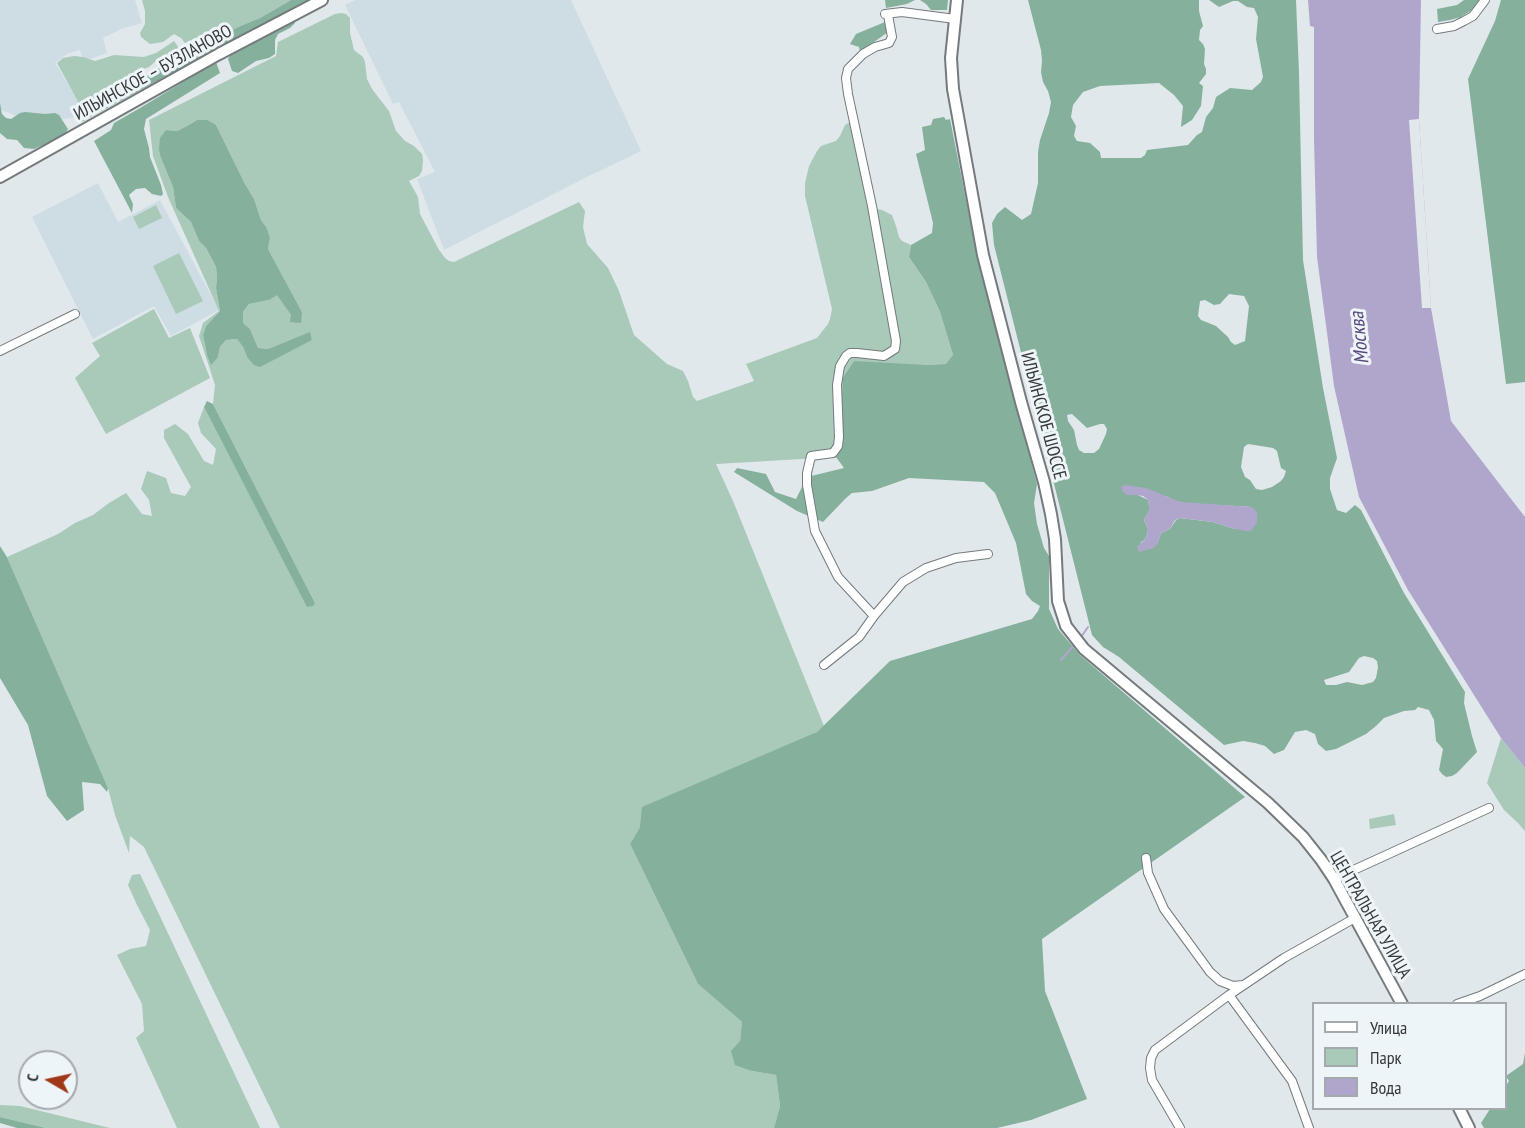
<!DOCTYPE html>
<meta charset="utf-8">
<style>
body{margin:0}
#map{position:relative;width:1525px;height:1128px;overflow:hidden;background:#e1e8ec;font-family:"PT Sans Narrow",sans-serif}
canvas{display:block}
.legend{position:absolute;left:1312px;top:1002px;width:195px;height:108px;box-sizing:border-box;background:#eef5f9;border:2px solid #a4a9ad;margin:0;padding:8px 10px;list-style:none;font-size:18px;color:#36383a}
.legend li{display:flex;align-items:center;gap:12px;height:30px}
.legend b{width:30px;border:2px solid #a4a9ad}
.north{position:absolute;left:18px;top:1050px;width:60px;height:60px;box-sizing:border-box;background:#eef5f9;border:2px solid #a4a9ad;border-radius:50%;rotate:279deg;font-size:16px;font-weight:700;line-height:24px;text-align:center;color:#36383a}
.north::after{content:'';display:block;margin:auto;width:21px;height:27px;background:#9f3816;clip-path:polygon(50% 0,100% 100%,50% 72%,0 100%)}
</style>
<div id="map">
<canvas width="1525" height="1128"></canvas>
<ul class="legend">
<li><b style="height:8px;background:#fff"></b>Улица</li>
<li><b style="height:16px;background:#a9c9b9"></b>Парк</li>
<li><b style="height:16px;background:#b0a6cb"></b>Вода</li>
</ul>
<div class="north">С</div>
</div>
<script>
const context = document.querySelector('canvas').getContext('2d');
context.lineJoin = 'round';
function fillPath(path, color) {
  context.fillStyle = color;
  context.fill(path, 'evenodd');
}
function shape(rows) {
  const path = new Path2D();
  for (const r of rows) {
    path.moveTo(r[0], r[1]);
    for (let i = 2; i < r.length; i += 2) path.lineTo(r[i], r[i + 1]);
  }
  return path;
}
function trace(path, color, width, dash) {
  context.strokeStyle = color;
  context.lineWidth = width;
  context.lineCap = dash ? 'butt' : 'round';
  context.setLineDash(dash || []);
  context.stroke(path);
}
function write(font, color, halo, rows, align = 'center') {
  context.font = font + ' "PT Sans Narrow",sans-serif';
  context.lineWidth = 6;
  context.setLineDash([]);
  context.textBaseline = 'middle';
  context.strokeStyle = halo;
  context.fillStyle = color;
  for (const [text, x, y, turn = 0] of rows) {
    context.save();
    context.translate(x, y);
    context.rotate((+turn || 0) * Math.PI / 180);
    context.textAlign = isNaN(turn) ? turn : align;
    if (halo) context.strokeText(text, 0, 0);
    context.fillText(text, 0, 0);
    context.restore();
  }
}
const built = shape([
 [0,0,135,0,142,23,121,29,103,38,107,53,84,61,80,50,67,54,55,63,87,115,53,121,23,119,0,109],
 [355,0,571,0,641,151,587,177,444,250,417,179,435,172,399,102,393,104,345,5],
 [98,183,118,222,160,200,219,310,171,336,154,306,93,339,32,217]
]);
const green = shape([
 [142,0,291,0,260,18,238,27,233,32,227,34,220,33,223,46,310,0,313,0,223,48,217,47,208,36,205,35,185,43,181,38,174,34,163,42,150,44,141,37,140,33,145,24,145,11],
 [341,13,346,14,350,18,350,33,354,50,363,57,365,62,367,79,372,89,389,111,396,131,405,141,414,146,422,154,423,160,422,171,419,176,409,181,418,197,420,214,439,250,445,258,449,261,454,262,579,202,585,211,583,227,587,244,608,268,619,291,634,335,667,364,683,371,688,381,693,397,697,401,754,381,746,364,817,338,828,324,830,319,832,309,805,196,805,183,809,166,817,151,821,146,836,141,840,136,845,125,850,122,867,204,871,208,882,210,892,215,896,226,899,237,902,241,911,245,909,257,926,282,940,312,953,355,947,364,926,365,842,402,843,419,842,447,836,457,716,464,733,501,824,726,817,732,640,827,630,844,698,984,742,1022,740,1041,752,1071,776,1075,780,1106,774,1128,280,1128,144,847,130,836,129,853,115,815,108,788,7,557,58,534,75,523,93,515,109,503,126,493,142,514,152,516,149,500,141,489,147,471,166,478,171,493,185,496,191,487,164,438,164,430,175,424,188,434,204,461,213,465,216,449,201,433,198,423,204,407,307,606,315,603,213,404,215,385,199,336,203,323,219,311,168,197,153,156,149,120,276,56,278,42,335,14],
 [197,120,216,125,245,184,254,199,261,220,267,228,270,238,268,249,302,312,291,315,277,294,269,300,249,304,243,312,243,323,250,329,258,348,268,349,309,333,312,340,292,349,247,357,243,347,237,339,226,340,220,347,218,357,207,355,203,335,206,326,220,311,216,288,217,277,216,267,206,248,199,241,191,222,176,208,173,187,161,158,166,130,177,131,187,126],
 [174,41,179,48,173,54,156,61,149,67,141,70,128,83,103,92,90,104,81,107,57,63,63,58,74,56,83,57,95,61,114,55,144,57,156,53],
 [156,205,162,218,139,229,133,217],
 [179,253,203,301,176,314,153,266],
 [154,309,169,338,190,328,210,378,106,434,75,378,100,356,92,343],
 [1501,738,1525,768,1525,831,1518,823,1504,810,1487,783],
 [1394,814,1396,825,1370,829,1369,819],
 [140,874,260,1128,177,1128,136,1038,144,1031,142,1004,117,955,130,949,146,946,150,930,137,905,128,885,132,875],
 [0,1105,20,1106,110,1128,46,1128,0,1117]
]);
const forest = shape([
 [291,0,310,0,223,46,218,44,217,33,227,34,238,27,260,18],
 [885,0,915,0,907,4,886,8],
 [920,0,948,0,947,10,931,10,926,4],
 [1028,0,1199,0,1199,11,1203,26,1200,30,1199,40,1203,44,1205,49,1204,64,1206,69,1206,74,1199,83,1203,86,1201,106,1192,120,1181,127,1183,106,1174,95,1159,83,1100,86,1083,92,1073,105,1071,117,1076,126,1074,136,1077,141,1090,143,1100,152,1101,158,1141,158,1145,155,1147,150,1188,145,1197,135,1202,132,1206,117,1213,108,1216,97,1230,88,1252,90,1261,82,1263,77,1256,39,1258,17,1254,8,1247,7,1238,1,1233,1,1219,7,1209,0,1296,0,1299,73,1303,260,1323,388,1337,458,1330,478,1330,489,1337,510,1346,513,1355,505,1361,510,1404,593,1465,692,1464,703,1472,736,1477,752,1457,773,1452,776,1446,777,1442,774,1439,770,1443,749,1436,741,1434,720,1429,710,1418,707,1415,710,1404,711,1384,718,1376,726,1366,734,1336,749,1326,751,1318,744,1315,734,1306,730,1295,732,1284,750,1274,754,1265,746,1255,743,1243,741,1224,745,1119,657,1103,647,1092,635,994,245,992,223,997,214,1005,207,1022,220,1031,214,1038,183,1038,152,1040,140,1049,113,1051,102,1048,91,1043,82,1041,72,1042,61,1041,50],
 [1229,294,1244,296,1249,306,1245,341,1235,345,1231,342,1228,337,1216,326,1201,320,1198,316,1200,301,1205,300,1214,305,1220,304],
 [1072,414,1087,428,1100,424,1104,424,1107,429,1106,434,1099,449,1094,453,1084,453,1079,450,1077,445,1074,430,1068,421,1067,415],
 [1248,444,1273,448,1277,451,1281,468,1286,471,1284,477,1281,481,1272,487,1262,490,1256,489,1250,480,1245,477,1241,467,1244,447],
 [1138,495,1166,496,1175,501,1185,503,1252,507,1235,529,1213,522,1180,518,1176,520,1170,529,1161,533,1157,544,1140,543,1144,540,1147,535,1148,529,1144,520,1149,511,1149,505,1148,500],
 [1364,656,1373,658,1377,661,1378,667,1376,678,1373,682,1362,685,1347,682,1336,685,1326,685,1324,680,1349,672,1359,658],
 [1464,0,1480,0,1472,10,1461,17,1450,20,1438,22,1437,9,1457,5],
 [1501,0,1525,0,1525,382,1506,384,1468,79,1495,21],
 [295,20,295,23,290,28,278,34,275,40,275,54,269,58,256,61,238,73,232,71,228,59,231,54],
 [885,22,888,32,860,52,859,47,850,44,856,34],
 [210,41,214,48,213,51,81,122,80,113,89,111,105,100,131,88,154,70,194,51,200,43],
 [216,62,220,73,146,119,144,129,149,148,150,157,161,185,163,194,161,196,152,194,145,188,136,189,129,195,133,204,132,213,94,141,111,130,114,123,140,108],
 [0,103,2,114,6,118,11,119,20,113,25,112,45,114,55,113,59,115,68,129,65,134,61,137,34,149,24,148,17,140,7,139,0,133],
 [944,117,946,120,950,119,978,260,1037,484,1034,503,1037,524,1044,548,1049,556,1049,609,1058,629,1080,655,1245,797,1042,939,1045,991,1087,1099,1031,1120,997,1128,774,1128,780,1106,776,1075,752,1071,735,1065,731,1051,740,1041,742,1022,698,984,630,844,640,827,642,807,817,732,890,661,1032,619,1038,611,1040,606,1032,601,1026,594,1016,543,995,493,984,482,909,478,872,491,852,493,846,498,823,522,797,511,734,472,737,468,766,474,775,492,796,499,807,477,844,468,836,457,842,447,843,419,842,402,843,378,854,361,926,365,946,364,953,355,940,312,926,282,909,257,911,245,932,233,933,223,916,154,925,150,922,127,931,125,933,119],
 [197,120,207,120,216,125,245,184,254,199,261,220,267,228,270,238,268,249,302,312,301,323,290,322,291,315,277,295,269,300,249,304,243,312,243,323,250,329,258,348,268,349,310,332,312,340,260,367,254,365,247,357,243,347,237,339,226,340,220,347,218,357,211,365,207,355,203,335,206,326,220,311,216,288,217,277,216,267,206,248,199,241,191,222,176,208,173,187,161,158,159,149,160,138,166,130,177,131,187,126],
 [207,401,213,404,315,603,313,606,307,607,204,407],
 [0,546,7,557,108,788,107,792,100,784,82,782,84,810,67,821,47,796,28,725,0,678],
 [1525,1053,1525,1128,1484,1128,1481,1123,1490,1109,1506,1108,1506,1086,1509,1081,1506,1076,1523,1064],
 [0,1117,46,1128,17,1128,0,1123]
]);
const water = shape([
 [1308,0,1421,0,1419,119,1431,308,1451,421,1525,517,1525,768,1501,738,1408,590,1359,497,1334,386,1317,257,1314,140,1314,27,1310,26],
 [1125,485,1146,488,1180,502,1252,507,1257,512,1257,522,1254,527,1251,531,1245,531,1235,529,1213,522,1180,518,1175,520,1170,529,1161,533,1157,544,1154,548,1139,552,1137,547,1144,540,1147,535,1148,529,1144,520,1149,511,1149,505,1148,500,1143,496,1138,495,1127,495,1123,492,1121,487]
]);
const pier = shape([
 [1419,119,1431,308,1422,308,1409,120]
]);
const stream = shape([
 [1081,637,1088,627],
 [1061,660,1074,645]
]);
const minor = shape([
 [885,14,902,12,955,19],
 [888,15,892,37,889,43,875,47,863,54,848,69,846,78,848,94,872,206,896,341,895,349,884,356,857,353,850,353,846,356,840,366,837,385,839,437,838,446,833,453,811,456,807,473,807,485,815,531,838,577,874,616,903,582,926,568,956,558,988,554],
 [1437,29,1454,26,1464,21,1473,16,1485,0],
 [0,351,75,314],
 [824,665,859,637,874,616],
 [1146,858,1148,873,1164,909,1210,972,1220,981,1233,986,1243,985],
 [1334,879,1489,808],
 [1229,995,1292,1081,1309,1128],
 [1457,1004,1480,996,1525,974],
 [1180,1128,1152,1080,1150,1068,1151,1058,1155,1050,1229,995,1284,958,1355,918]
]);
const tertiary = shape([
 [0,177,219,54,322,0]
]);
const secondary = shape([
 [957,0,951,58,953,89,983,255,1021,402,1044,482,1051,514,1055,539,1058,601,1066,626,1084,649,1268,803,1303,837,1322,861,1334,879,1402,1004],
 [1459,1108,1469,1128]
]);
const streetNames = [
 ["ИЛЬИНСКОЕ – БУЗЛАНОВО",153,73,-29],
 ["ИЛЬИНСКОЕ ШОССЕ",1043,416,75],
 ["ЦЕНТРАЛЬНАЯ УЛИЦА",1370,915,60]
];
const waterNames = [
 ["Москва",1360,338,-96]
];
fillPath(built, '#cedce4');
fillPath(green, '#a9c9b9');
fillPath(forest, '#85b09c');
fillPath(water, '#b0a6cb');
fillPath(pier, '#e1e8ec');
trace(stream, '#b0a6cb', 2);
trace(minor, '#747a7d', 10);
trace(tertiary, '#747a7d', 14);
trace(secondary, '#747a7d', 14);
trace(minor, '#fff', 8);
trace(tertiary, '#fff', 10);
trace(secondary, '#fff', 10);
write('18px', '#36383a', '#eef5f9', streetNames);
write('italic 20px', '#58477b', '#eef5f9', waterNames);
</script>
